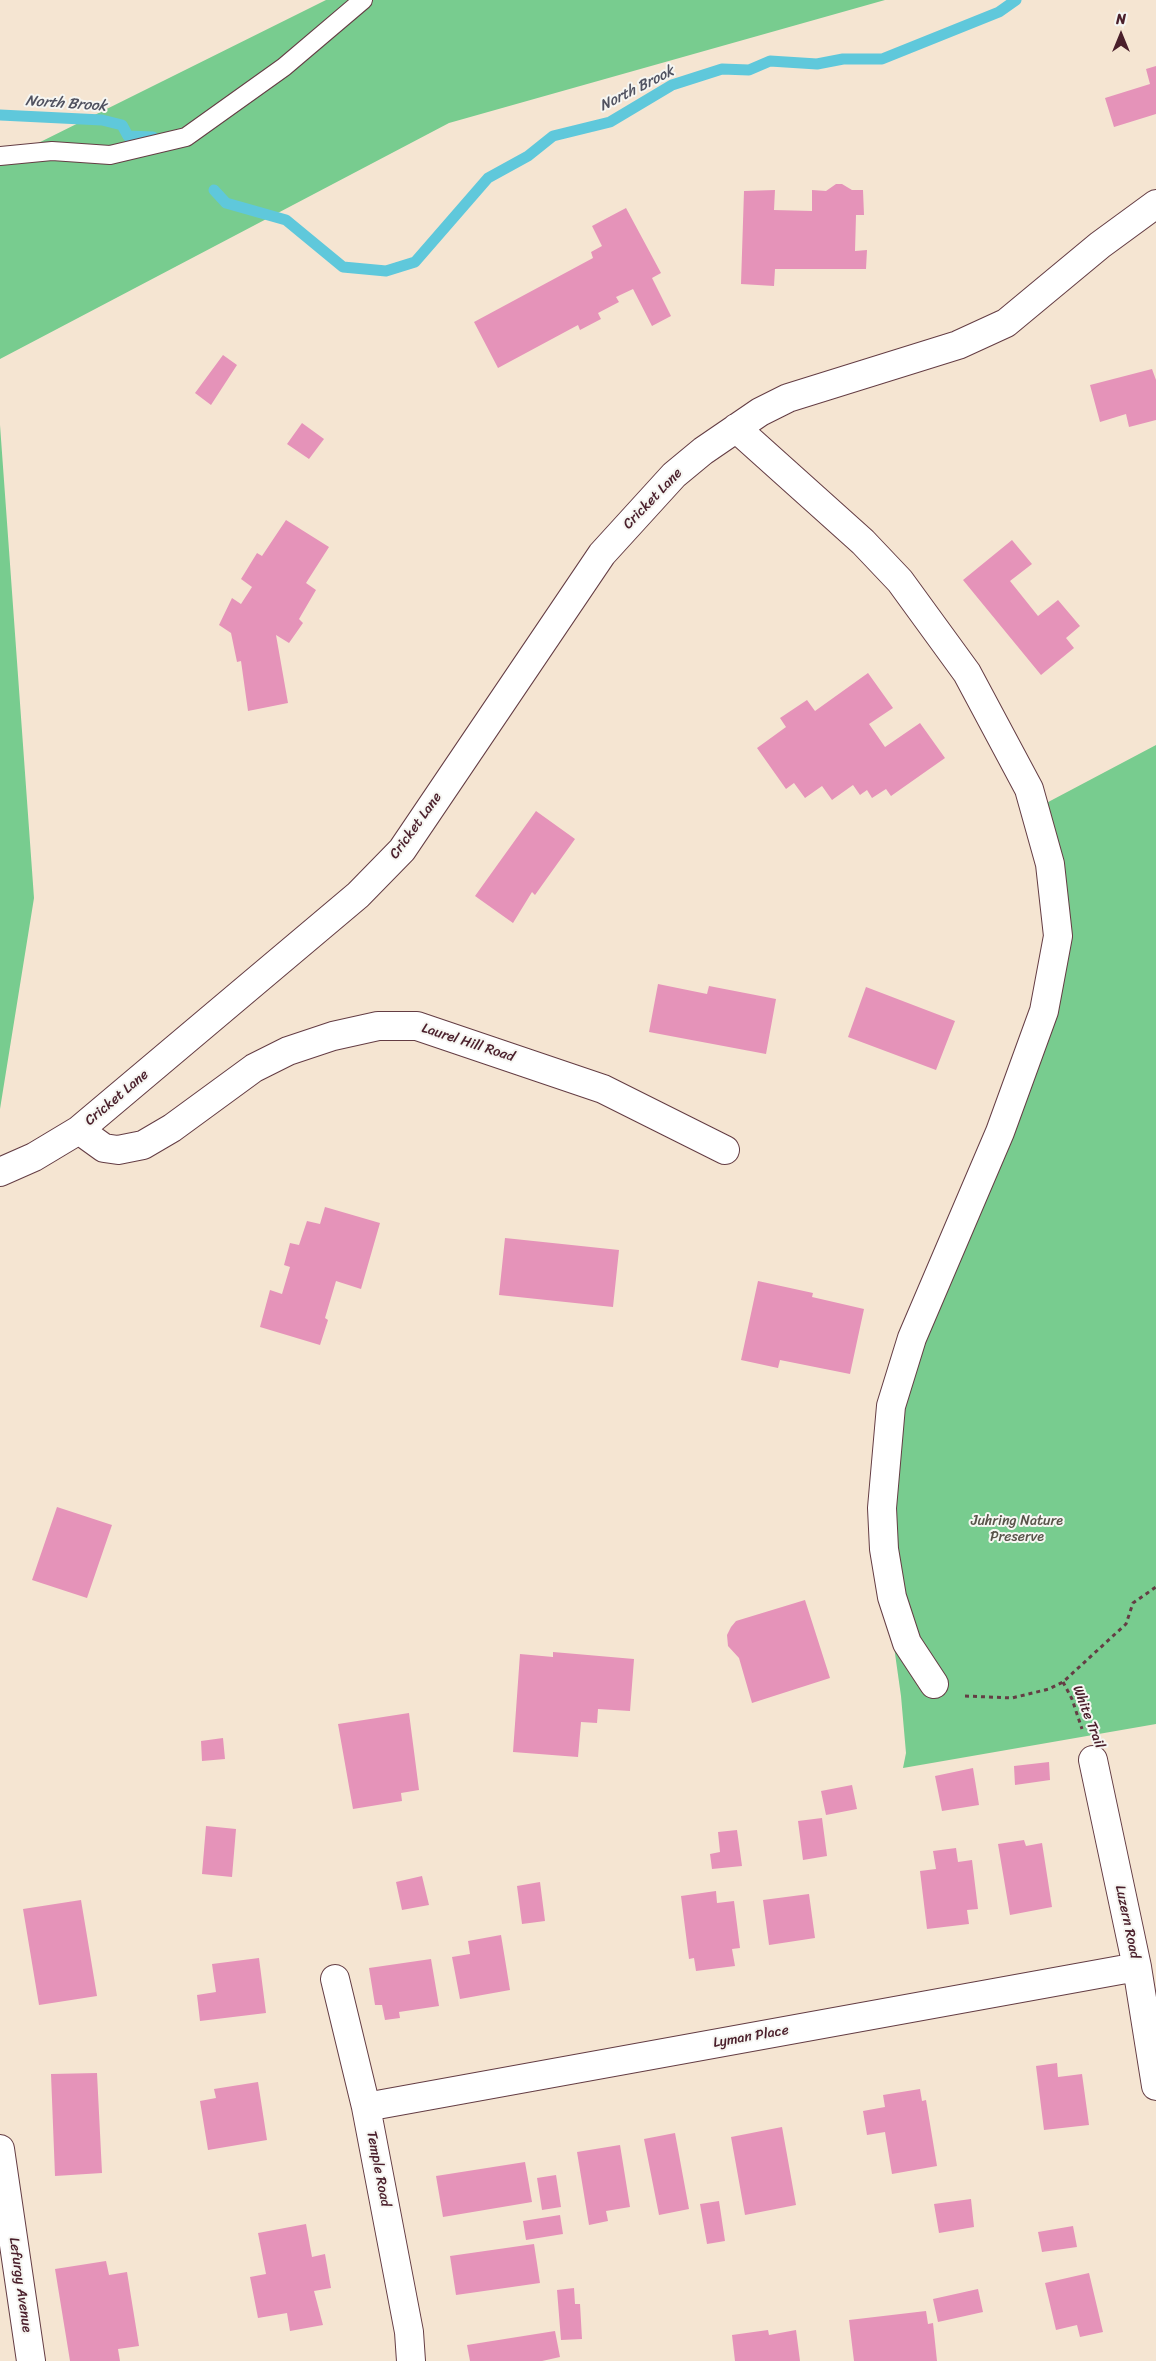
<!DOCTYPE html>
<style>
body{margin:0}
#map{position:relative;width:1156px;height:2361px;overflow:hidden;background:#f5e5d2;font-family:Sriracha,sans-serif}
canvas{display:block}
.north{position:absolute;left:1096px;top:10px;width:50px;height:50px;-webkit-text-stroke:4px #f6f6f2;paint-order:stroke;rotate:0deg;font-size:14px;font-weight:700;line-height:20px;text-align:center;color:#4a1f2b}
.north::after{content:'';display:block;margin:auto;width:18px;height:22px;background:#4a1f2b;clip-path:polygon(50% 0,100% 100%,50% 72%,0 100%)}
</style>
<div id="map">
<canvas width="1156" height="2361"></canvas>
<div class="north">N</div>
</div>
<script>
const context = document.querySelector('canvas').getContext('2d');
context.lineJoin = 'round';
function fillPath(path, color) {
  context.fillStyle = color;
  context.fill(path, 'evenodd');
}
function shape(rows) {
  const path = new Path2D();
  for (const r of rows) {
    path.moveTo(r[0], r[1]);
    for (let i = 2; i < r.length; i += 2) path.lineTo(r[i], r[i + 1]);
  }
  return path;
}
function trace(path, color, width, dash) {
  context.strokeStyle = color;
  context.lineWidth = width;
  context.lineCap = dash ? 'butt' : 'round';
  context.setLineDash(dash || []);
  context.stroke(path);
}
function write(font, color, halo, rows, align = 'center') {
  context.font = font + ' Sriracha,sans-serif';
  context.lineWidth = 4;
  context.setLineDash([]);
  context.textBaseline = 'middle';
  context.strokeStyle = halo;
  context.fillStyle = color;
  for (const [text, x, y, turn = 0] of rows) {
    context.save();
    context.translate(x, y);
    context.rotate((+turn || 0) * Math.PI / 180);
    context.textAlign = isNaN(turn) ? turn : align;
    if (halo) context.strokeText(text, 0, 0);
    context.fillText(text, 0, 0);
    context.restore();
  }
}
const green = shape([
 [326,0,885,0,449,123,0,359,0,162],
 [0,425,34,898,0,1109],
 [1156,745,1156,1724,903,1768,906,1753,901,1696,886,1590,880,1457,1058,936,1035,809]
]);
const stream = shape([
 [0,115,102,120,122,125,128,136,153,137],
 [214,190,226,203,286,220,343,267,386,271,415,262,488,178,528,156,553,136,610,122,672,85,722,69,749,70,770,61,817,64,843,59,882,59,999,12,1016,0]
]);
const building = shape([
 [1156,66,1156,114,1114,127,1105,98,1150,84,1146,69],
 [836,184,842,184,852,190,863,190,864,215,856,215,855,251,867,250,866,269,775,269,774,286,741,284,744,191,775,190,774,210,812,211,812,190,826,191],
 [626,208,661,273,652,278,671,316,652,326,633,289,616,297,619,302,598,313,601,319,580,330,578,325,498,368,474,322,593,258,591,252,602,246,592,226],
 [223,355,237,365,211,405,195,393],
 [1152,369,1156,380,1156,420,1129,427,1126,414,1100,422,1090,385],
 [302,423,324,439,309,459,287,444],
 [286,520,329,547,306,583,316,590,299,619,303,623,289,643,276,635,288,703,248,711,241,661,237,662,231,633,219,625,232,598,241,604,252,587,241,579,257,553,262,556],
 [1012,540,1032,564,1010,581,1038,616,1058,600,1080,626,1066,638,1074,648,1041,675,963,580],
 [868,673,893,708,869,724,885,747,920,723,945,758,891,796,886,789,872,798,867,790,860,795,853,785,832,800,822,786,805,798,794,783,786,789,757,748,786,727,780,718,807,700,815,711],
 [536,811,575,839,535,895,532,892,513,923,475,896],
 [658,984,707,994,709,986,776,999,766,1054,649,1032],
 [866,987,955,1021,936,1070,848,1037],
 [325,1207,380,1223,361,1289,336,1281,325,1318,328,1320,320,1345,260,1327,270,1290,282,1294,290,1267,284,1265,290,1243,299,1245,307,1221,320,1224],
 [505,1238,619,1250,613,1307,499,1295],
 [758,1281,813,1293,812,1297,864,1309,850,1374,780,1360,778,1368,741,1360],
 [57,1507,112,1525,87,1598,32,1580],
 [805,1600,830,1678,752,1703,739,1658,728,1646,727,1635,731,1627,736,1621],
 [553,1652,634,1659,630,1711,598,1709,597,1723,581,1722,578,1757,513,1752,520,1654,553,1657],
 [409,1713,419,1790,401,1793,402,1801,353,1809,338,1724],
 [223,1738,225,1759,202,1761,201,1741],
 [1049,1762,1050,1780,1015,1785,1014,1766],
 [973,1768,979,1805,942,1811,935,1776],
 [852,1785,857,1809,826,1815,821,1791],
 [822,1818,827,1856,803,1860,798,1821],
 [206,1826,236,1829,232,1877,202,1874],
 [737,1830,742,1866,712,1869,710,1854,720,1852,718,1832],
 [1024,1840,1026,1846,1042,1843,1052,1907,1010,1915,998,1844],
 [956,1848,958,1862,972,1860,978,1909,967,1910,969,1924,927,1929,920,1871,936,1869,933,1851],
 [422,1876,429,1905,402,1910,396,1882],
 [540,1882,545,1921,522,1924,517,1886],
 [716,1891,717,1903,734,1901,740,1948,732,1949,735,1966,696,1971,694,1958,689,1959,681,1896],
 [809,1894,815,1938,769,1945,763,1900],
 [81,1900,97,1996,39,2005,23,1909],
 [501,1935,510,1990,460,1999,452,1957,470,1954,468,1941],
 [259,1958,266,2013,200,2021,197,1995,216,1992,212,1964],
 [431,1959,439,2006,399,2012,400,2018,385,2020,382,2005,375,2005,369,1968],
 [1057,2063,1058,2077,1082,2074,1089,2125,1044,2130,1036,2066],
 [97,2073,102,2173,55,2176,51,2074],
 [258,2082,267,2140,208,2150,200,2101,216,2098,214,2089],
 [920,2089,922,2101,926,2100,937,2166,892,2174,885,2132,867,2135,863,2111,885,2107,883,2095],
 [782,2127,796,2205,745,2215,731,2137],
 [675,2133,689,2209,659,2215,644,2139],
 [620,2145,630,2207,606,2211,608,2221,589,2225,577,2152],
 [525,2162,532,2202,443,2217,436,2176],
 [556,2175,561,2207,542,2210,537,2178],
 [971,2199,974,2227,939,2233,934,2204],
 [719,2201,725,2241,707,2244,700,2204],
 [560,2215,563,2234,526,2240,523,2221],
 [306,2224,312,2257,325,2254,331,2288,314,2291,323,2325,290,2331,287,2313,258,2318,250,2277,266,2274,258,2233],
 [1073,2226,1077,2247,1042,2252,1038,2232],
 [534,2244,540,2283,456,2295,450,2256],
 [106,2261,109,2275,127,2272,139,2346,118,2349,120,2361,70,2361,55,2269],
 [1089,2273,1103,2332,1080,2337,1077,2325,1056,2330,1045,2283],
 [574,2288,575,2304,580,2304,582,2339,561,2340,557,2290],
 [978,2289,983,2312,938,2322,933,2299],
 [926,2311,928,2324,933,2323,937,2361,854,2361,849,2320],
 [768,2330,769,2335,796,2330,800,2361,735,2361,732,2335],
 [555,2331,560,2357,542,2361,470,2361,467,2345]
]);
const path = shape([
 [1063,1682,1072,1699,1082,1729],
 [965,1696,1012,1698,1049,1689,1063,1682,1126,1624,1133,1603,1156,1587]
]);
const lane = shape([
 [0,156,52,151,110,155,186,137,284,67,363,0]
]);
const street = shape([
 [736,428,863,542,900,581,967,673,1029,789,1050,864,1058,936,1044,1011,1000,1132,912,1338,891,1406,882,1508,884,1549,892,1597,907,1643,934,1684],
 [79,1130,104,1148,118,1150,143,1145,172,1128,254,1068,288,1051,333,1036,378,1026,417,1026,603,1089,725,1150],
 [0,1172,34,1157,79,1130,358,895,402,850,602,554,674,475,703,451,760,412,788,398,958,345,1006,323,1100,245,1156,204],
 [1093,1760,1137,1967,1156,2086],
 [335,1979,366,2107,409,2332,411,2361],
 [366,2107,1137,1967],
 [0,2149,31,2361]
]);
const streetNames = [
 ["Cricket Lane",653,499,-46],
 ["Cricket Lane",416,826,-54],
 ["Laurel Hill Road",468,1043,18],
 ["Cricket Lane",117,1098,-40],
 ["White Trail",1088,1717,69],
 ["Luzern Road",1127,1922,78],
 ["Lyman Place",751,2037,-10],
 ["Temple Road",378,2169,79],
 ["Lefurgy Avenue",20,2285,82]
];
const parkNames = [
 ["Juhring Nature",1017,1521],
 ["Preserve",1017,1537]
];
const waterNames = [
 ["North Brook",637,89,-27],
 ["North Brook",66,104,4]
];
fillPath(green, '#78cc8f');
trace(stream, '#5fc8db', 11);
fillPath(building, '#e593b9');
trace(lane, '#643d44', 20);
trace(street, '#643d44', 30);
trace(path, '#643d44', 3, [4, 4]);
trace(lane, '#fff', 18);
trace(street, '#fff', 28);
write('14px', '#4a1f2b', '#f6f6f2', streetNames);
write('14px', '#585349', '#f6f6f2', parkNames);
write('italic 15px', '#505260', '#f6f6f2', waterNames);
</script>
